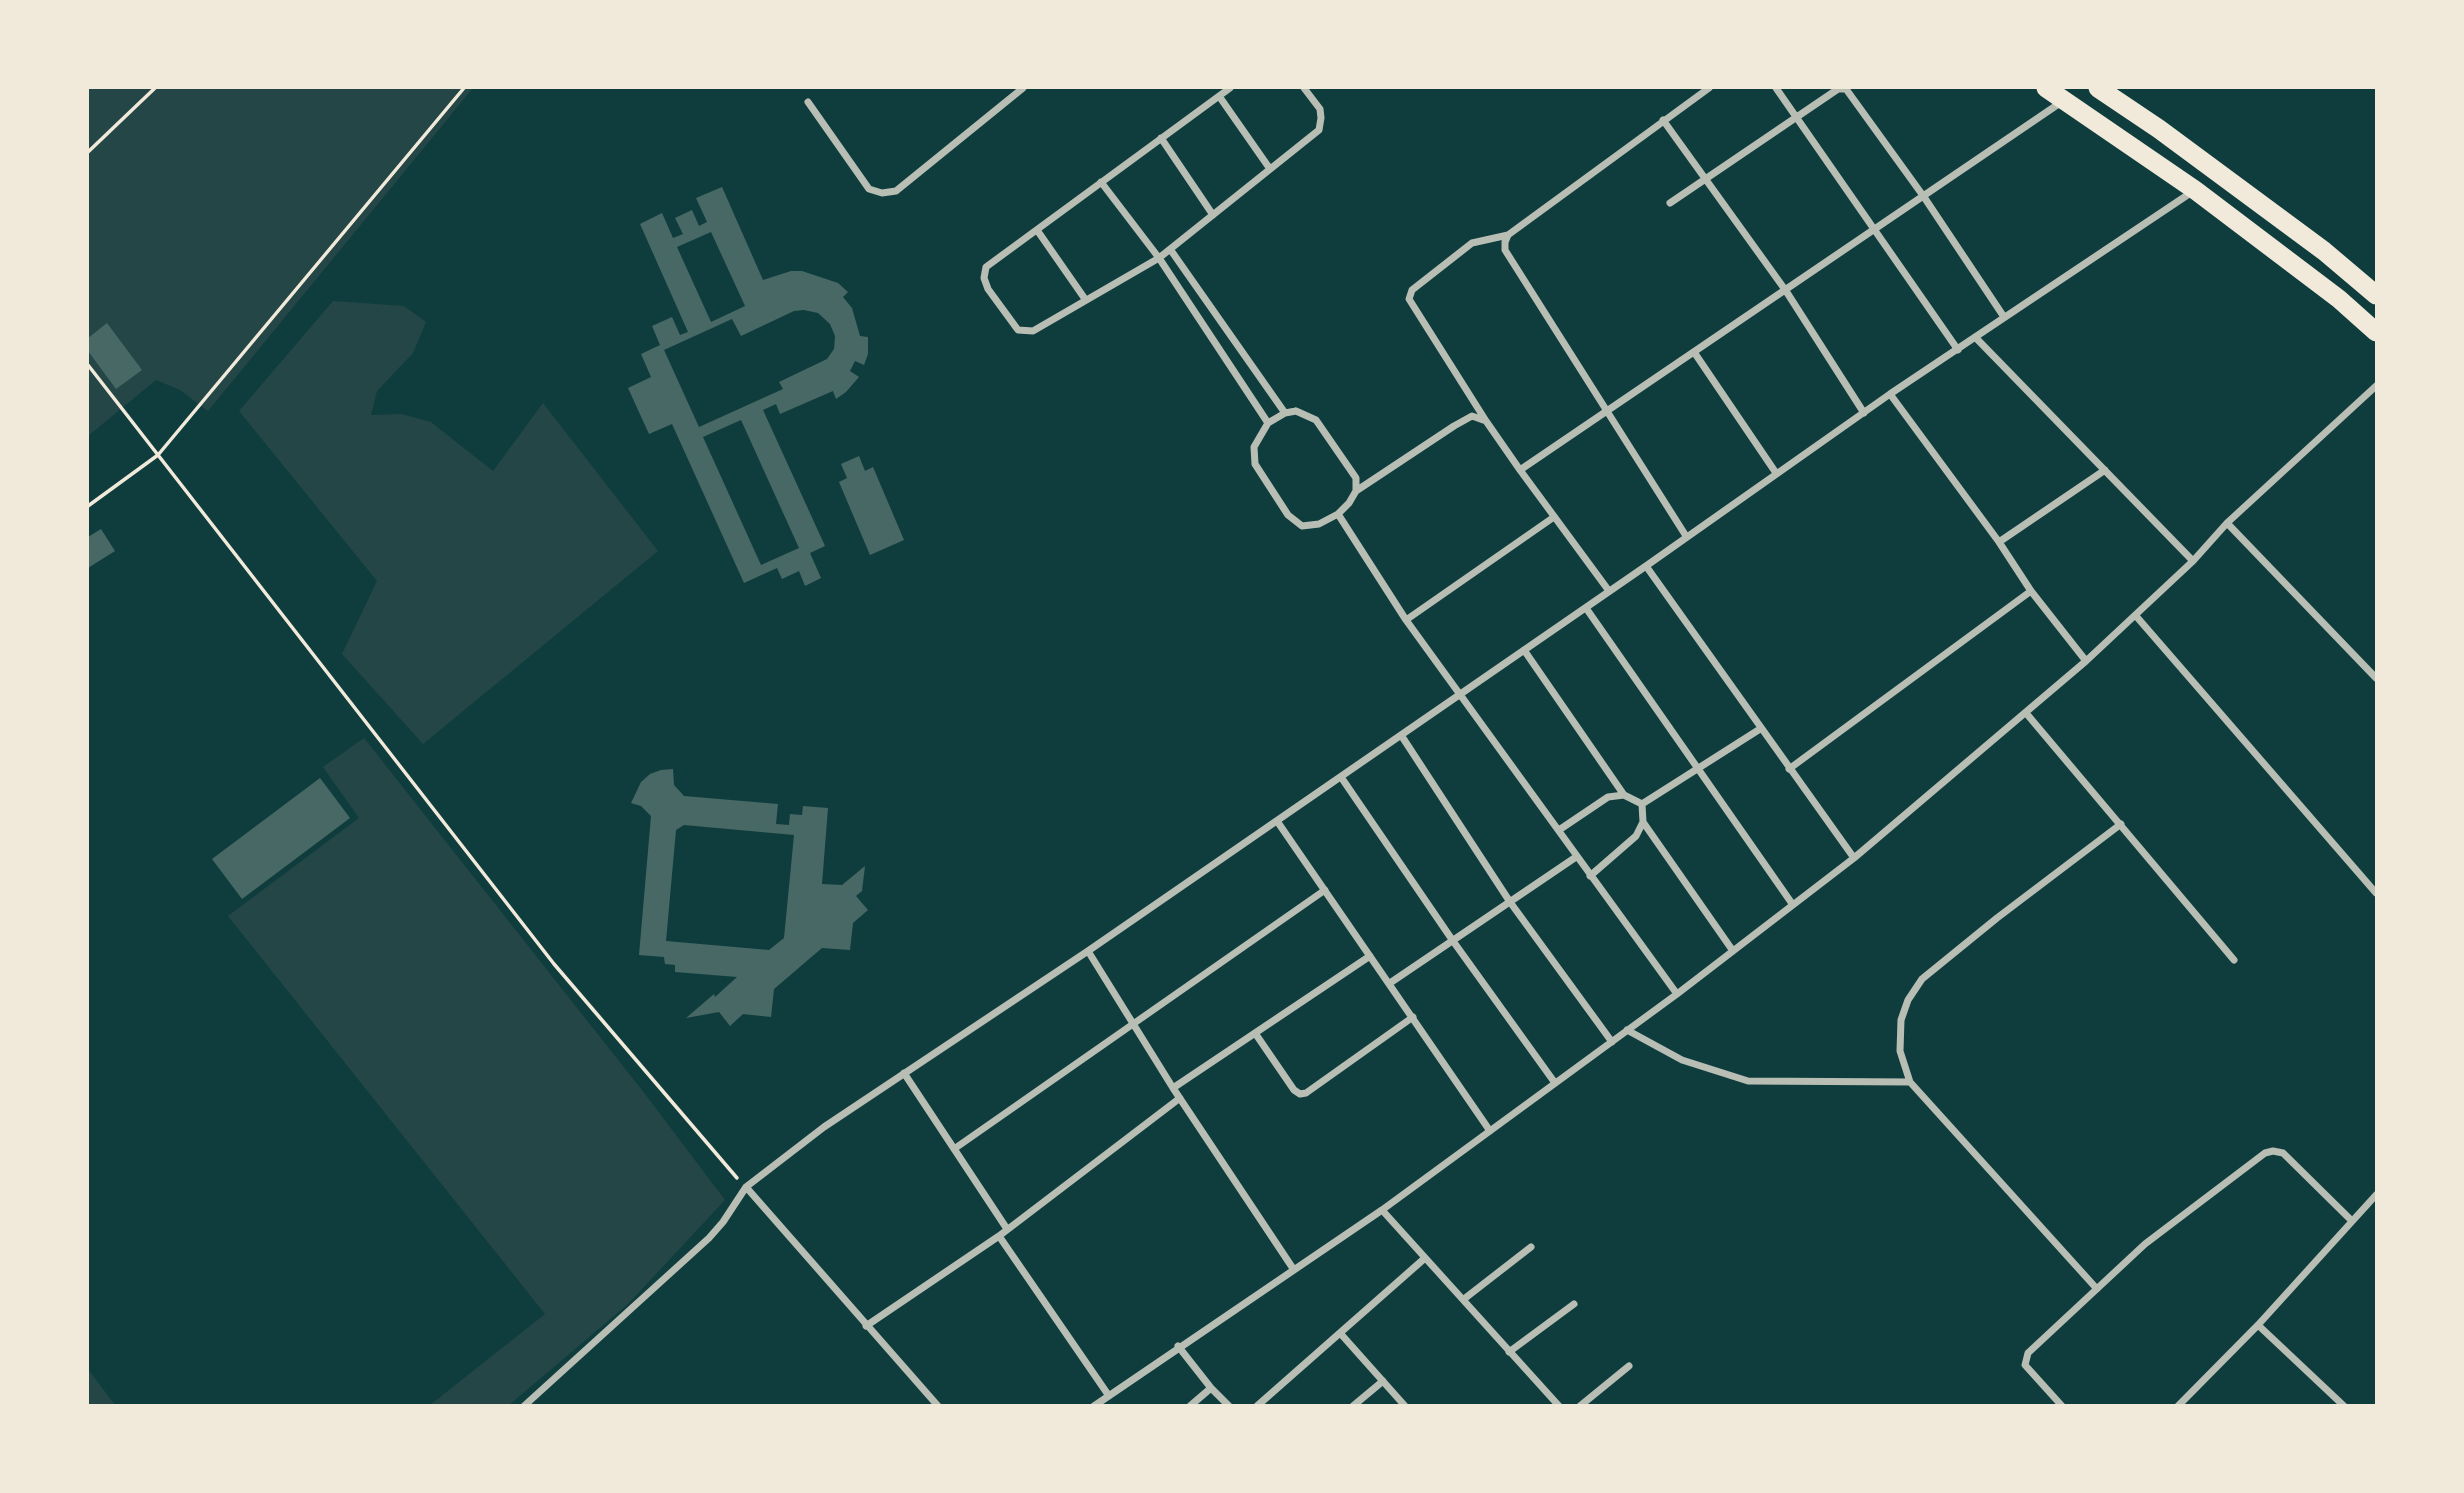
<!DOCTYPE html>
<style>
body{margin:0}
#map{position:relative;width:2464px;height:1493px;overflow:hidden;background:#0f3d3e;font-family:Commissioner,sans-serif}
canvas{display:block}
.frame{position:absolute;inset:0;border:89px solid #f1e9da;pointer-events:none}
</style>
<div id="map">
<canvas width="2464" height="1493"></canvas>
<div class="frame"></div>
</div>
<script>
const context = document.querySelector('canvas').getContext('2d');
context.lineJoin = 'round';
function fillPath(path, color) {
  context.fillStyle = color;
  context.fill(path, 'evenodd');
}
function shape(rows) {
  const path = new Path2D();
  for (const r of rows) {
    path.moveTo(r[0], r[1]);
    for (let i = 2; i < r.length; i += 2) path.lineTo(r[i], r[i + 1]);
  }
  return path;
}
function trace(path, color, width, dash) {
  context.strokeStyle = color;
  context.lineWidth = width;
  context.lineCap = dash ? 'butt' : 'round';
  context.setLineDash(dash || []);
  context.stroke(path);
}
const green = shape([
 [88,88,473,88,208,411,180,390,156,380,88,436],
 [333,301,404,306,426,322,413,353,377,391,371,415,401,414,431,422,493,471,543,403,658,551,423,744,342,654,377,581,239,411],
 [364,738,645,1094,725,1200,628,1304,509,1405,430,1405,545,1314,228,916,359,818,323,767],
 [88,1369,115,1405,88,1405]
]);
const building = shape([
 [722,187,763,280,791,271,802,271,838,283,848,292,843,297,852,308,860,336,868,337,868,354,864,365,855,361,850,371,859,377,846,392,836,399,833,391,780,414,776,404,763,410,825,546,810,553,821,578,805,586,799,571,782,579,777,568,744,583,672,424,649,434,628,388,651,377,641,354,660,345,652,326,672,317,680,335,688,332,640,224,662,213,673,238,683,234,675,218,692,210,699,226,707,222,696,198],
 [711,232,745,306,711,322,677,247],
 [804,310,818,313,830,324,835,336,834,349,827,359,779,382,783,389,699,427,664,350,732,319,741,336,794,311],
 [741,420,799,548,761,565,703,437],
 [107,323,142,370,116,389,88,351,88,338],
 [859,456,865,471,873,467,904,540,870,555,839,482,847,478,841,464],
 [101,529,115,551,88,568,88,537],
 [673,769,674,785,684,796,778,804,776,824,789,825,790,814,802,815,803,806,828,808,822,884,842,885,865,866,862,891,856,896,868,910,853,923,850,950,822,948,774,989,771,1017,743,1014,730,1026,719,1012,686,1018,714,994,715,997,737,977,675,972,675,965,665,964,664,957,639,955,651,816,641,806,631,803,641,782,650,774,661,770],
 [684,825,794,835,784,938,769,950,666,941,676,830],
 [320,778,350,818,242,899,212,859]
]);
const path = shape([
 [88,152,155,88],
 [88,365,554,964,737,1178],
 [88,506,158,455,464,88]
]);
const minor = shape([
 [1230,88,986,267,984,278,988,289,1018,330,1033,331,1159,258,1319,130,1321,118,1320,109,1304,88],
 [1776,88,1958,350],
 [1219,96,1270,169],
 [808,102,869,189,882,193,896,191,1023,88],
 [1663,120,1786,291,1864,413],
 [1161,138,1213,215],
 [1101,182,1159,258,1268,423],
 [1670,203,1838,89,1846,89,1924,197,2004,317],
 [1037,230,1085,299],
 [1170,249,1285,413],
 [1975,337,2193,561],
 [1694,352,1776,473],
 [1890,394,1999,542,2031,591,2086,661],
 [1296,411,1316,420,1356,478,1356,491,1349,503,1338,514,1319,524,1302,526,1288,515,1255,464,1254,447,1268,423,1285,413,1296,411],
 [1486,421,1409,299,1412,290,1472,243,1508,235],
 [1520,470,2063,101],
 [1356,491,1454,426,1472,416,1486,421,1520,470,1609,591],
 [1338,514,1406,620,1677,994],
 [2227,523,2376,678],
 [1686,536,1505,250,1505,242,1508,235,1709,88],
 [1999,542,2105,470],
 [1646,566,1854,858],
 [1586,608,1793,905],
 [2136,616,2376,893],
 [1406,620,1554,517],
 [1524,650,1624,795],
 [2026,713,2234,960],
 [1401,735,1510,902,1612,1042],
 [1789,769,2031,591],
 [1341,777,1453,941,1555,1083],
 [1642,804,1760,729],
 [1277,821,1490,1131],
 [1643,822,1733,951],
 [1559,830,1608,797,1624,795,1642,804,1643,822,1636,836,1590,876],
 [1088,951,1173,1088,1294,1270],
 [1390,983,1576,857],
 [1627,1030,1682,1060,1748,1081,1910,1082],
 [1255,1033,1294,1090,1300,1094,1306,1093,1413,1017],
 [904,1073,1007,1229],
 [1173,1088,1370,956],
 [954,1149,1325,890],
 [746,1187,938,1406],
 [1382,1210,1559,1406],
 [999,1236,1109,1396],
 [2097,1289,1910,1082,1900,1051,1901,1020,1908,1000,1922,979,1997,918,2121,824],
 [1464,1299,1531,1247],
 [2258,1325,2344,1406],
 [866,1326,999,1236,1180,1098],
 [1340,1333,1405,1406],
 [1178,1346,1211,1388,1229,1406],
 [1509,1352,1574,1304],
 [524,1406,709,1238,723,1222,746,1187,824,1127,1088,951,1646,566,1890,394,2192,192],
 [1094,1406,1382,1210,1677,994,1854,858,2086,661,2193,561,2227,523,2376,386],
 [1190,1406,1211,1388],
 [1257,1406,1425,1258],
 [1353,1406,1383,1381],
 [1580,1406,1629,1366],
 [2062,1406,2025,1365,2028,1353,2145,1244,2265,1153,2273,1151,2283,1153,2351,1220],
 [2178,1406,2258,1325,2376,1195]
]);
const trunk = shape([
 [2046,88,2195,190,2339,299,2376,332],
 [2098,88,2159,129,2324,251,2376,295]
]);
fillPath(green, '#244646');
fillPath(building, '#486865');
trace(path, '#f1e9da', 3.5);
trace(minor, '#b8beb3', 7);
trace(trunk, '#f1e9da', 19);
</script>
